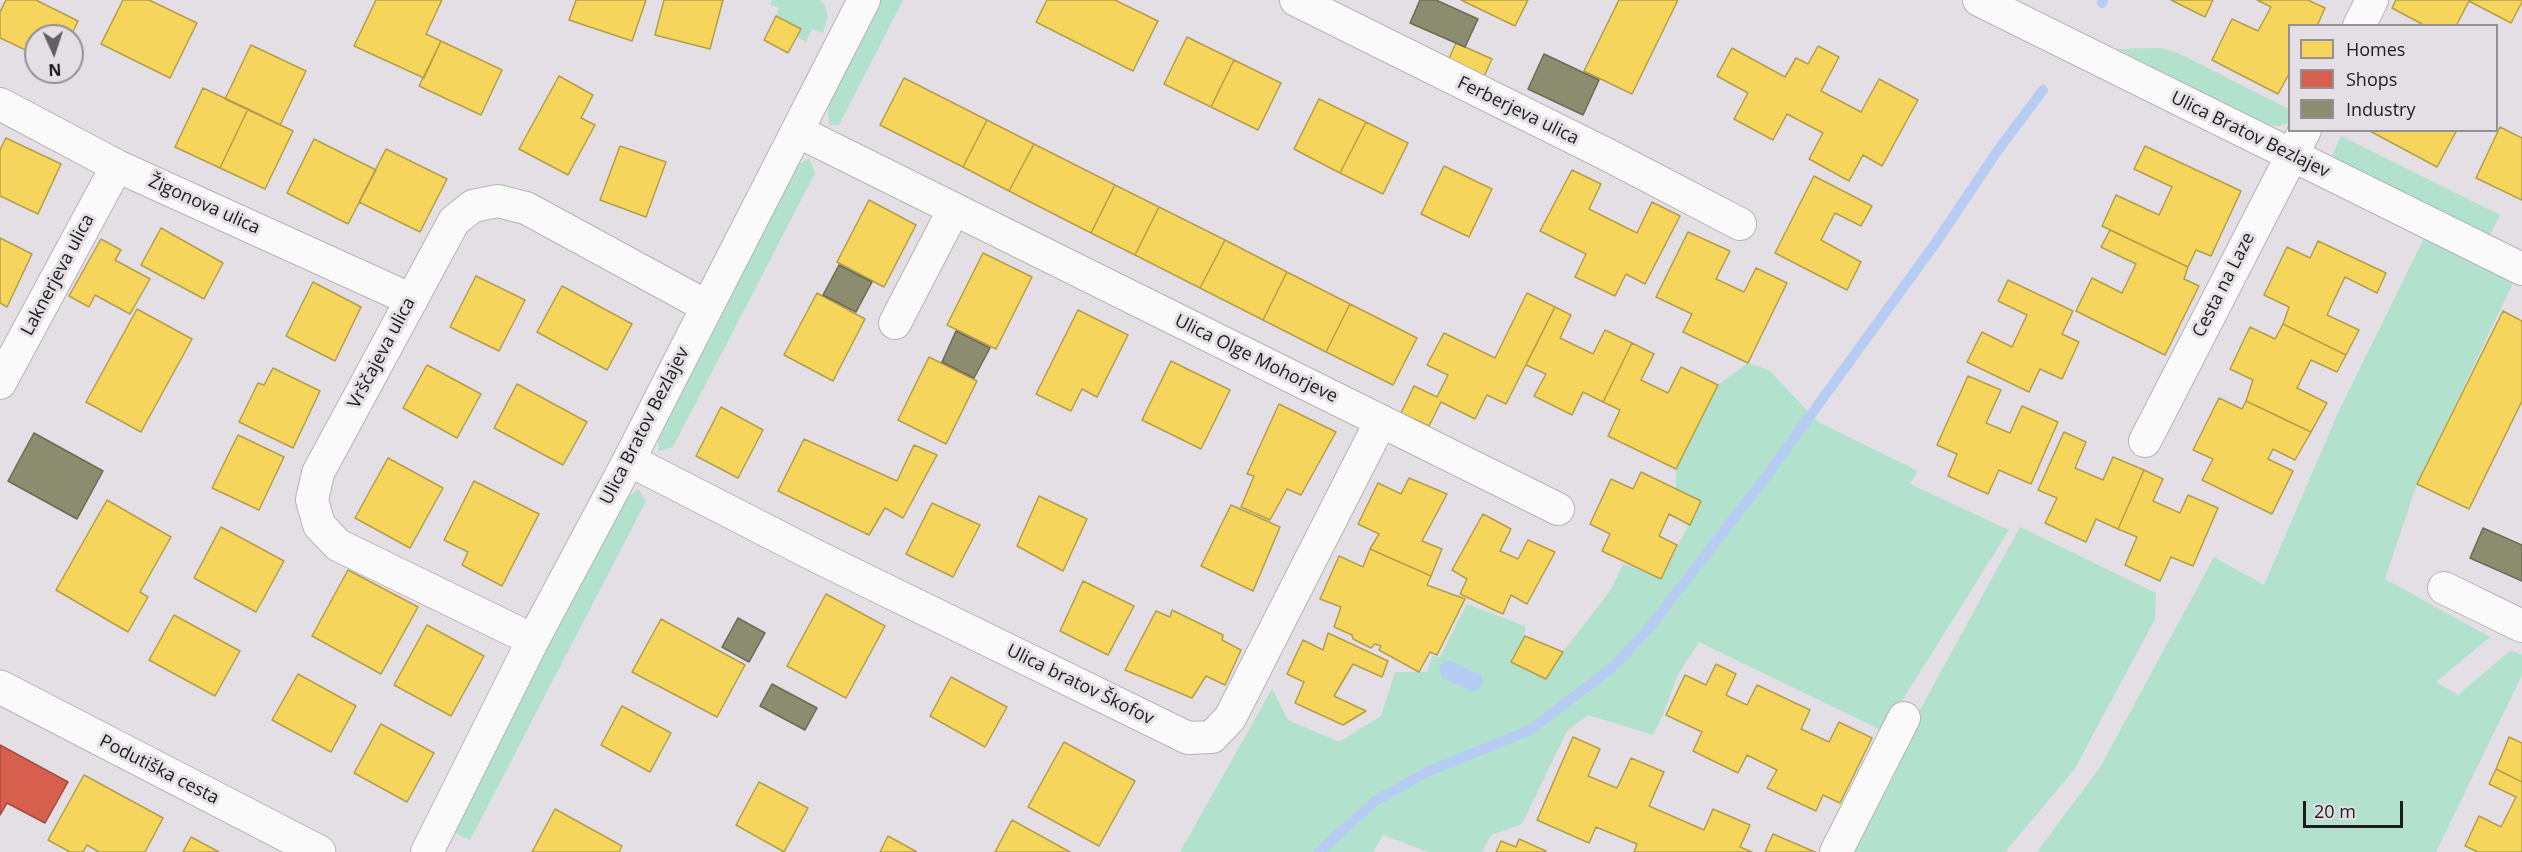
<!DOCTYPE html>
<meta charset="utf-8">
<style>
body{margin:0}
#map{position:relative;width:2522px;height:852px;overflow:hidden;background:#e3dfe4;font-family:"Open Sans",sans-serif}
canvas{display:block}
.legend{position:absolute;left:2288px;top:24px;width:210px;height:108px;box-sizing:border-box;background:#e4dee5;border:2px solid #959095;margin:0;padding:8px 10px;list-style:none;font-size:18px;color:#1e1c1e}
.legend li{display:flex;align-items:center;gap:12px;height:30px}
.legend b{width:30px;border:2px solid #959095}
.north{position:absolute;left:24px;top:24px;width:60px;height:60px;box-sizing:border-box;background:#e4dee5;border:2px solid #959095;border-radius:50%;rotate:177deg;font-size:16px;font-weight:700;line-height:24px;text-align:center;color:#1e1c1e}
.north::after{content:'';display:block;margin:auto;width:21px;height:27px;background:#636063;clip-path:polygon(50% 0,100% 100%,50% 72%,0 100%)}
.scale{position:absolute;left:2303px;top:801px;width:100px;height:27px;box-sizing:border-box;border:3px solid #1e1c1e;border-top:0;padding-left:8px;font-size:18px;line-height:21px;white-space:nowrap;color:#1e1c1e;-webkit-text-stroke:4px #e4dee5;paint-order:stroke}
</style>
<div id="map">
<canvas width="2522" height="852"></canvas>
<ul class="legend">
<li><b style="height:16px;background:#f6d55c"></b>Homes</li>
<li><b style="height:16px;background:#d6604d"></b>Shops</li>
<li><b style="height:16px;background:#8c8c6e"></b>Industry</li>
</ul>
<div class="north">N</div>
<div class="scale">20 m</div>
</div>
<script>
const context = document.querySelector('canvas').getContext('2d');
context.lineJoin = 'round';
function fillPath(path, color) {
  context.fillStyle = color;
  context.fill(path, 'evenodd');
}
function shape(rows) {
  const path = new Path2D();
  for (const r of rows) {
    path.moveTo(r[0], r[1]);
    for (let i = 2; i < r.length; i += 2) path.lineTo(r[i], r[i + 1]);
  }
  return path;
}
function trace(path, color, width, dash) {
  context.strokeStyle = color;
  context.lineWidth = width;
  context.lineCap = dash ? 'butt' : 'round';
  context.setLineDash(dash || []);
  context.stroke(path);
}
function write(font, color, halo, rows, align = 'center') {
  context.font = font + ' "Open Sans",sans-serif';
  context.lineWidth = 6;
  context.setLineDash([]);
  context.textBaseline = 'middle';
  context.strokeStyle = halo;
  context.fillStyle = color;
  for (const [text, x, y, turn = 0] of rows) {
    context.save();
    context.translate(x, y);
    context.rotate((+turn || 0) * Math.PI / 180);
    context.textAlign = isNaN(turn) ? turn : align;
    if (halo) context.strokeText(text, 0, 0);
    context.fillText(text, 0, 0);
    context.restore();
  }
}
const green = shape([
 [772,0,820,0,825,6,828,17,823,33,812,29,806,42,797,37,800,29,776,16,779,8,770,5],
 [880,0,903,0,839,125,829,125,828,102],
 [2159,48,2176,52,2289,109,2289,123,2279,126,2266,125,2117,49],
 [2341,136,2500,215,2489,237,2337,160,2332,156],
 [809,158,815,173,673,447,659,451,658,437,791,174,799,164],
 [2424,238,2513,283,2417,484,2385,579,2490,637,2436,682,2458,695,2511,650,2522,655,2522,675,2436,852,2037,852,2101,766,2214,557,2264,585,2338,413],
 [1748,363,1769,370,1818,422,1918,471,1910,484,2009,530,1883,731,1699,642,1678,674,1663,715,1653,735,1588,715,1567,731,1522,824,1491,835,1482,852,1428,852,1383,835,1373,852,1180,852,1272,689,1288,720,1339,742,1381,716,1395,672,1427,672,1432,656,1440,657,1467,604,1525,626,1525,636,1512,662,1547,679,1563,652,1610,591,1623,564,1661,578,1701,501,1676,489,1676,469,1718,385],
 [638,489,646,501,470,840,453,832,622,502],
 [2020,527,2156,593,2155,619,2074,770,2005,852,1852,852,1895,775,1920,710]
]);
const water = shape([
 [1451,661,1481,675,1483,682,1479,689,1471,691,1443,678,1439,668,1443,662]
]);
const homes = shape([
 [6,0,36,0,78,21,71,36,36,36,36,55,0,38,0,12,6,0],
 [123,0,149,0,197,23,170,78,101,44,123,0],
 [376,0,442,0,426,34,441,41,424,78,354,46,376,0],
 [576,0,646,0,632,41,569,20,576,0],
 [664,0,723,0,710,49,655,35,664,0],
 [1047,0,1115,0,1158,21,1133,71,1036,22,1047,0],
 [1461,0,1528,0,1515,26,1461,0],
 [1619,0,1678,0,1632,94,1584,71,1619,0],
 [2171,0,2213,0,2205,17,2171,0],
 [2257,0,2308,0,2325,8,2317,26,2290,26,2290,72,2278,94,2212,60,2232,19,2258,31,2271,7,2257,0],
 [2396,0,2522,0,2522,2,2511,23,2469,1,2456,26,2421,26,2422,24,2392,8,2396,0],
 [776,16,801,29,788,53,764,40,776,16],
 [1187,37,1234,60,1211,107,1164,84,1187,37],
 [441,41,502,70,481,115,419,86,441,41],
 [1456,43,1492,59,1482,81,1446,65,1456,43],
 [251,45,306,71,280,125,225,99,251,45],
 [1818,46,1839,57,1821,91,1861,112,1879,79,1918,100,1882,166,1863,155,1849,181,1809,159,1823,133,1787,114,1773,140,1734,119,1748,93,1717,76,1732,48,1785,77,1796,58,1808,64,1818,46],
 [1234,60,1281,83,1258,130,1211,107,1234,60],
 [559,76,593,95,581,118,595,125,568,175,519,149,559,76],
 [904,78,987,120,963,167,880,125,904,78],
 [203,88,248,109,220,168,175,147,203,88],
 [1319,99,1366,122,1340,173,1294,149,1319,99],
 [248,109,293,131,265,189,220,168,248,109],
 [987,120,1034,144,1009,191,963,167,987,120],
 [1366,122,1408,143,1383,194,1340,173,1366,122],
 [2500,127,2522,138,2522,200,2476,178,2500,127],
 [2368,130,2457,130,2437,167,2368,130],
 [6,138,61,164,38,214,0,196,0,150,6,138],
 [314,139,376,170,348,224,287,193,314,139],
 [1034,144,1115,185,1091,233,1009,191,1034,144],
 [620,146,666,162,646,217,600,200,620,146],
 [2145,146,2241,191,2211,256,2196,250,2188,267,2102,226,2116,195,2159,215,2172,187,2134,169,2145,146],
 [386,149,447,179,420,232,359,202,386,149],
 [1444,166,1492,189,1469,237,1421,214,1444,166],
 [1572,170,1601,184,1589,209,1637,233,1652,202,1680,216,1645,284,1626,274,1615,296,1575,277,1586,254,1540,231,1572,170],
 [1814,176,1872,206,1861,226,1835,213,1821,240,1861,262,1847,290,1775,253,1814,176],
 [1115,185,1159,207,1135,255,1091,233,1115,185],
 [869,200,916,225,884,287,837,262,869,200],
 [1159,207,1225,240,1200,288,1135,255,1159,207],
 [161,228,223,263,204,299,141,265,161,228],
 [2110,230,2188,267,2184,279,2199,286,2165,355,2076,311,2092,278,2122,293,2136,264,2101,247,2110,230],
 [1688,232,1730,251,1716,279,1744,292,1756,268,1787,283,1748,363,1683,332,1692,314,1656,297,1688,232],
 [0,238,32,254,7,307,0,303,0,238],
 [101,239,121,250,115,260,150,279,130,314,95,295,89,307,69,296,101,239],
 [1225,240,1287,272,1263,320,1200,288,1225,240],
 [2318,241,2386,273,2377,293,2345,277,2327,315,2359,330,2346,355,2283,324,2289,307,2264,295,2287,247,2310,258,2318,241],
 [983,253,1032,277,996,349,947,325,983,253],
 [1287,272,1350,304,1326,352,1263,320,1287,272],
 [476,276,525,300,499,351,450,327,476,276],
 [2008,280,2073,311,2062,334,2079,342,2062,379,2040,369,2029,392,1967,362,1982,332,2012,347,2027,315,1998,301,2008,280],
 [313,282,361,307,335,361,286,336,313,282],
 [562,286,632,324,607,370,537,332,562,286],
 [817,293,865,319,833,381,784,355,817,293],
 [1527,293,1555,307,1506,404,1487,395,1475,419,1441,402,1429,426,1401,413,1414,386,1437,397,1448,375,1427,365,1444,333,1495,358,1527,293],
 [1350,304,1417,338,1393,385,1326,352,1350,304],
 [1555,307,1571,315,1560,338,1593,354,1605,330,1632,343,1603,402,1583,392,1572,415,1534,396,1546,374,1526,365,1555,307],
 [137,309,192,339,141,432,86,402,137,309],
 [1078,310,1128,335,1097,397,1082,389,1071,411,1036,394,1078,310],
 [2503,311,2522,321,2522,401,2469,509,2417,484,2503,311],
 [2283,324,2346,355,2337,372,2311,360,2297,388,2327,403,2311,432,2246,401,2253,380,2230,369,2250,327,2275,339,2283,324],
 [1632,343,1654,354,1641,380,1668,393,1681,367,1718,385,1676,469,1608,436,1620,410,1603,402,1632,343],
 [929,357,977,381,946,444,898,420,929,357],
 [1171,361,1230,390,1201,449,1142,420,1171,361],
 [427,365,481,394,457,438,403,408,427,365],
 [273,368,320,391,293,448,239,422,258,383,264,385,273,368],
 [1968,376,2001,390,1986,423,2010,433,2022,406,2058,422,2031,484,1999,470,1988,494,1948,476,1957,454,1937,445,1968,376],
 [517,384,587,422,563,465,494,428,517,384],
 [2219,398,2242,409,2246,401,2311,432,2295,460,2273,449,2268,459,2293,471,2272,514,2202,480,2213,459,2193,450,2219,398],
 [1279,404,1336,432,1301,495,1287,489,1270,520,1241,507,1254,476,1247,474,1279,404],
 [721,407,763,430,738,478,696,456,721,407],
 [2064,432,2086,442,2075,468,2103,480,2113,457,2144,470,2118,529,2096,519,2086,542,2045,523,2057,498,2038,490,2064,432],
 [238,435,284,457,259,510,212,488,238,435],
 [804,439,897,481,914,445,937,455,903,518,885,508,869,535,778,491,804,439],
 [388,458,443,488,410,548,355,518,388,458],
 [2144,470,2163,479,2153,501,2180,513,2188,495,2218,508,2193,566,2171,557,2160,581,2125,565,2137,537,2118,529,2144,470],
 [1641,472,1701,501,1690,525,1669,514,1659,536,1677,545,1661,579,1602,551,1610,534,1590,524,1611,479,1633,489,1641,472],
 [1409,478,1447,494,1422,541,1442,549,1431,576,1370,549,1379,534,1358,524,1378,483,1401,494,1409,478],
 [474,481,539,514,502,586,462,565,468,552,444,540,474,481],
 [1039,496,1087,519,1063,571,1017,546,1039,496],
 [107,500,171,537,140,592,148,597,128,632,56,590,107,500],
 [932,503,980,525,953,577,906,554,932,503],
 [1231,505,1280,527,1253,591,1201,566,1231,505],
 [1483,514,1511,529,1500,551,1518,559,1528,540,1555,552,1527,604,1511,595,1503,614,1460,594,1467,579,1452,570,1483,514],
 [221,527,284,561,256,612,194,578,221,527],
 [1370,549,1431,576,1427,585,1465,599,1437,655,1430,652,1419,672,1379,650,1381,646,1375,644,1371,648,1353,639,1352,635,1334,627,1341,607,1320,599,1339,556,1363,567,1370,549],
 [348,570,418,607,381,674,312,636,348,570],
 [1083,581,1134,606,1108,655,1060,631,1083,581],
 [826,594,885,626,846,698,787,666,826,594],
 [1172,610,1223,635,1222,640,1241,650,1225,685,1206,676,1192,698,1125,670,1156,611,1170,617,1172,610],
 [174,615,240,651,215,696,149,660,174,615],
 [661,619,745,665,717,717,632,672,661,619],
 [427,625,484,656,451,716,394,685,427,625],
 [1328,633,1388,661,1382,677,1353,664,1334,696,1366,711,1343,725,1295,703,1304,682,1287,674,1303,640,1323,650,1328,633],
 [1525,636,1563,652,1546,679,1511,662,1525,636],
 [1716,664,1736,674,1726,695,1747,705,1757,685,1810,710,1801,729,1829,742,1839,722,1872,738,1840,803,1823,795,1816,811,1767,788,1777,770,1747,755,1738,773,1693,751,1702,732,1666,715,1685,675,1706,685,1716,664],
 [298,674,356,706,331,752,272,720,298,674],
 [951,677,1007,707,985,747,930,716,951,677],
 [622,706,671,733,650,772,601,745,622,706],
 [381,724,434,753,407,802,354,773,381,724],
 [1573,737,1600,749,1588,776,1617,788,1631,758,1664,772,1649,806,1704,830,1713,809,1750,825,1740,847,1752,852,1634,852,1637,844,1596,827,1589,843,1537,820,1573,737],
 [2509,737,2522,743,2522,782,2496,769,2509,737],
 [1064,742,1135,781,1099,846,1028,807,1064,742],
 [2496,769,2522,782,2522,852,2478,852,2465,846,2479,816,2501,827,2516,797,2489,784,2496,769],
 [84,775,163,818,145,852,99,852,87,845,83,852,70,852,48,840,84,775],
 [759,782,808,808,784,852,736,825,759,782],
 [555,809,622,846,619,852,532,852,555,809],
 [1012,820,1070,852,995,852,1012,820],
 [1773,834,1815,852,1765,852,1773,834],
 [888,836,917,852,880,852,888,836],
 [191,837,219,852,183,852,191,837],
 [1519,839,1546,851,1546,852,1496,852,1501,841,1516,847,1519,839]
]);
const shops = shape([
 [0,745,68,782,45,823,7,803,0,815,0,745]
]);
const industry = shape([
 [1420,0,1436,0,1478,19,1465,47,1410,23,1420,0],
 [1544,54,1599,80,1583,115,1528,89,1544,54],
 [839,265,872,282,856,312,823,295,839,265],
 [956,331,990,348,974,378,942,362,956,331],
 [34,433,103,471,77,519,8,481,34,433],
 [2483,528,2522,545,2522,581,2470,558,2483,528],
 [738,618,765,633,749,662,722,647,738,618],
 [772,684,817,708,805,730,760,706,772,684]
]);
const stream = shape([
 [2102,3,2103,0],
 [1319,852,1375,801,1427,772,1530,730,1613,667,1650,627,1765,478,1937,241,1998,150,2043,90]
]);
const street = shape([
 [1296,0,1606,154,1740,224],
 [1979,0,2522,269],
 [2359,26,2372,0],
 [0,104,117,166,412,300],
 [797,131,1558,509],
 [895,323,954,209],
 [0,383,117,166],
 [2145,441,2305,130],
 [629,460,818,557,1188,738,1212,737,1230,718,1381,421],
 [2444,588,2522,626],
 [533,640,338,545,319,525,312,500,318,473,454,221,473,206,498,201,526,208,706,306],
 [427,852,533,640,629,460,864,0],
 [1836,852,1904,718]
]);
const secondary = shape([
 [0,687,319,852]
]);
const streetNames = [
 ["Ferberjeva ulica",1518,111,26],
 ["Ulica Bratov Bezlajev",2250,135,26],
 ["Žigonova ulica",204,205,24],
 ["Laknerjeva ulica",58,275,-62],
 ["Cesta na Laze",2224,285,-63],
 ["Vrščajeva ulica",382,353,-62],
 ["Ulica Olge Mohorjeve",1256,359,26],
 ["Ulica Bratov Bezlajev",645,426,-63],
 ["Ulica bratov Škofov",1080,685,26],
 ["Podutiška cesta",159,770,27]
];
fillPath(green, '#b2e1ce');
fillPath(water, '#b6ccf2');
fillPath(homes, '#f6d55c');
trace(homes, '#b59e49', 1.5);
fillPath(shops, '#d6604d');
trace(shops, '#9f4c3f', 1.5);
fillPath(industry, '#8c8c6e');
trace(industry, '#6b6a56', 1.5);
trace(stream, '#b6ccf2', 10);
trace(street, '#b6b3b6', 34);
trace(secondary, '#b6b3b6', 35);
trace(street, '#fbfafb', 32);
trace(secondary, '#fbfafb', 33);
write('18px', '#1e1c1e', '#e4dee5', streetNames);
</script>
